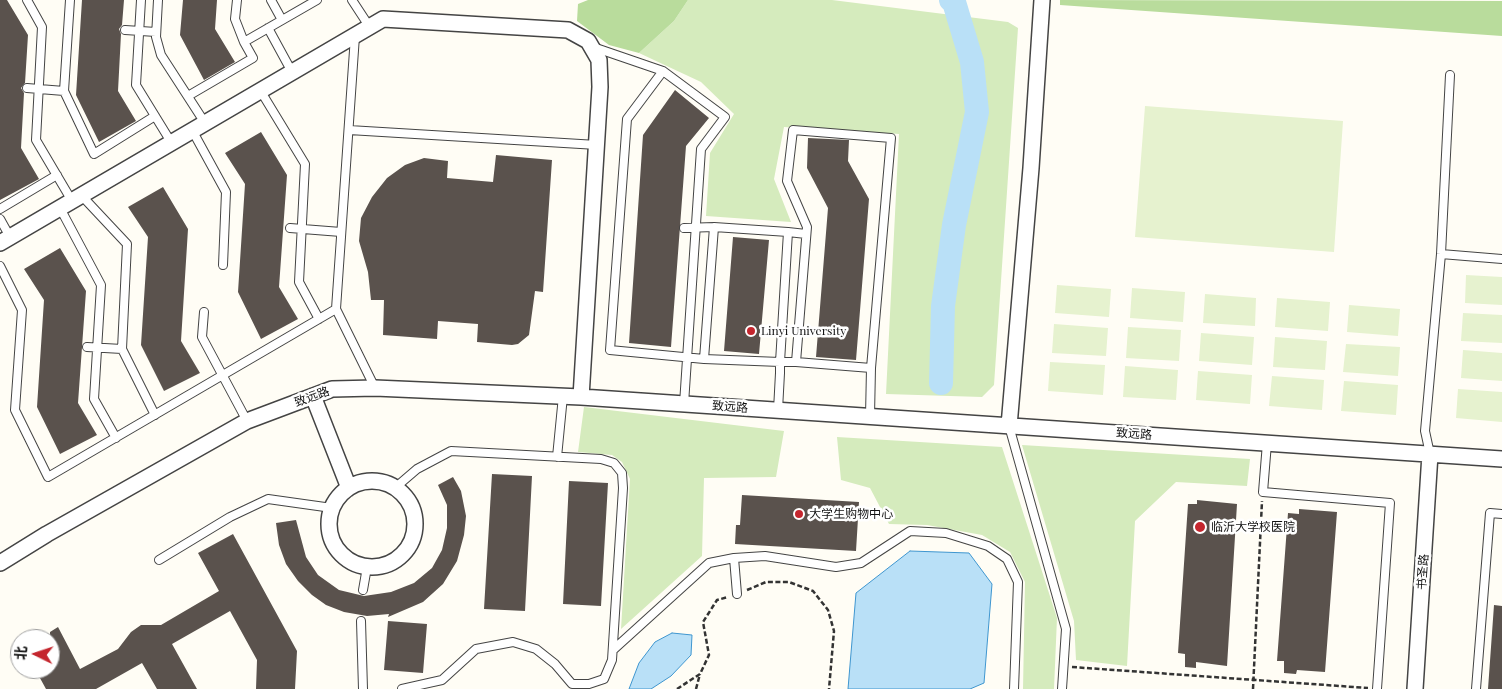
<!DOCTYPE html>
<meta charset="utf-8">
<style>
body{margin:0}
#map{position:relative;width:1502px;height:689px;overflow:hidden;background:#fffdf5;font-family:"Playfair Display","Noto Sans SC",serif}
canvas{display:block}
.north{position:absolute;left:10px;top:629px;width:50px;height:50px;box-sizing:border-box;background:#fff;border:1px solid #a0a0a0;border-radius:50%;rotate:274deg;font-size:14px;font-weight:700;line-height:20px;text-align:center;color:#111}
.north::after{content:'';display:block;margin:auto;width:18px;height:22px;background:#c4262e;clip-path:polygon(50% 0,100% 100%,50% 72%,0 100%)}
</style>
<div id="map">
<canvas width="1502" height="689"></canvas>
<div class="north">北</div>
</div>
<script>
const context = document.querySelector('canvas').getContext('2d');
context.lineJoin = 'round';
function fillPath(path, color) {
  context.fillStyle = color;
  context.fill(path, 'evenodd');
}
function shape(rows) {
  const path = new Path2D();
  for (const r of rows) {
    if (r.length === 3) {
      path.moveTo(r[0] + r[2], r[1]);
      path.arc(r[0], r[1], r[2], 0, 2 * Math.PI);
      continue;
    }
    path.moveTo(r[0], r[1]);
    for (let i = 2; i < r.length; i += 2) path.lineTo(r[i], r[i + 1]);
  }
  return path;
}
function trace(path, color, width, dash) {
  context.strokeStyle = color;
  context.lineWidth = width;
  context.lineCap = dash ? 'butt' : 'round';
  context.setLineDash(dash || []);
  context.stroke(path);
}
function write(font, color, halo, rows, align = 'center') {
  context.font = font + ' "Playfair Display","Noto Sans SC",serif';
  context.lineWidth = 5;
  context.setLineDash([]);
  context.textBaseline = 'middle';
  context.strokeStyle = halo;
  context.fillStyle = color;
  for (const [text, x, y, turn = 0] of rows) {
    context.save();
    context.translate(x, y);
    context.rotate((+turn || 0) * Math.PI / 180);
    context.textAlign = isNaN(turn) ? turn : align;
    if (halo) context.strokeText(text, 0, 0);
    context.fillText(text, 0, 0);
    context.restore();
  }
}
const green = shape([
 [688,0,832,0,1008,22,1018,28,994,385,982,397,886,394,899,134,784,127,774,179,791,222,706,216,710,153,734,114,701,82,639,53,674,21],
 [584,407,784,431,776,477,704,478,702,556,621,629,630,479,622,462,612,455,578,452],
 [837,437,1002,447,1057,618,1054,689,1023,689,1025,582,1010,552,982,535,927,525,889,524,870,488,841,480],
 [1022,445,1250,459,1247,486,1176,482,1135,521,1127,666,1076,660,1074,621]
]);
const forest = shape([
 [588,0,688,0,674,21,639,53,609,45,577,21,578,4],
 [1060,0,1502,1,1502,36,1060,5]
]);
const pitch = shape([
 [1145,106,1343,121,1334,252,1135,237],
 [1466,275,1502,277,1502,305,1465,303],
 [1057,285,1111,289,1109,317,1055,313],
 [1132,288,1185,292,1183,322,1130,318],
 [1205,294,1256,298,1255,326,1203,323],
 [1277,298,1330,302,1328,331,1275,327],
 [1349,305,1400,309,1398,336,1347,332],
 [1463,313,1502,315,1502,343,1461,341],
 [1054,324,1108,328,1106,356,1052,353],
 [1128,327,1181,330,1179,361,1126,358],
 [1201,333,1254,337,1252,365,1199,361],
 [1275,337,1327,341,1325,370,1273,367],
 [1346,344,1400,347,1398,376,1343,372],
 [1463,350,1502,353,1502,381,1461,378],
 [1050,362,1105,365,1103,395,1048,391],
 [1125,366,1178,370,1176,400,1123,397],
 [1198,371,1252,375,1250,404,1196,400],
 [1272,376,1324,380,1322,410,1269,406],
 [1344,381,1398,385,1396,415,1341,411],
 [1458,389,1502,392,1502,422,1456,418]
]);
const water = shape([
 [910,551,969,553,992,584,984,683,970,689,848,689,856,593,910,551],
 [672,633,692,635,691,655,671,676,651,689,629,689,639,663,655,642,672,633]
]);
const river = shape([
 [941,383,943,306,954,225,977,112,972,62,954,2,951,0]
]);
const building = shape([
 [0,0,7,0,28,35,25,83,21,88,24,93,21,148,39,179,0,200],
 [82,0,124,0,122,25,119,29,121,34,118,91,136,121,99,142,76,95],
 [183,0,217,0,215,29,235,62,204,80,180,35],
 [675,90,709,118,686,146,671,347,629,343,643,135],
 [261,132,287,175,279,287,298,319,261,339,238,292,245,184,225,153],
 [808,138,849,140,848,161,869,199,856,360,816,357,828,208,807,168],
 [496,155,552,160,543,292,535,291,529,335,518,344,512,345,477,342,478,324,438,321,437,339,383,335,384,300,371,300,368,272,359,241,361,218,372,197,387,178,405,165,424,158,448,161,447,178,493,182],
 [163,187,188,229,181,341,200,373,164,391,141,345,148,237,128,207],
 [733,237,769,240,759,354,724,351],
 [60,248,86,291,78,403,97,435,60,454,37,407,44,300,24,269],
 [492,474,532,476,525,611,484,609],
 [453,477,461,491,466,516,464,535,457,561,443,584,423,602,388,617,389,614,367,616,344,612,326,605,312,595,298,581,286,564,279,545,276,523,296,520,306,557,318,575,339,590,364,596,391,592,414,583,432,568,442,550,447,528,447,505,438,485],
 [569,481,608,483,601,606,563,604],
 [742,495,859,502,856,551,735,544,736,525,740,525],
 [1197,500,1237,504,1227,666,1196,662,1196,668,1185,667,1185,654,1178,653,1188,504,1197,504],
 [1299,509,1337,512,1325,672,1297,670,1296,674,1284,673,1284,661,1277,661,1288,513,1299,514],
 [233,534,297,651,295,689,256,689,257,660,230,611,172,644,197,689,157,689,142,663,96,689,46,689,35,669,50,669,50,632,58,627,80,669,118,649,131,632,141,625,161,625,219,591,198,553],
 [1494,605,1502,606,1502,689,1488,689],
 [388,621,427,624,423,673,384,670]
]);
const path = shape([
 [747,590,766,582,789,582,813,591,828,610,834,631,829,689],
 [1072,667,1368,688],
 [677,689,700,674,709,655,703,622,717,600,728,597],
 [696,689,700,674],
 [1253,689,1262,501]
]);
const service = shape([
 [27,0,42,27,36,140,72,201],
 [70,0,64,91,94,154,155,116],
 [141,0,136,85,171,142],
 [158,0,156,37,161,55,205,123],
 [237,0,235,19,244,42],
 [271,0,282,20],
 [352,0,369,26],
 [268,28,292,72],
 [125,30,156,32],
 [355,36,336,309,375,388],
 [593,47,663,71,725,117,701,149,684,404],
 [663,71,627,119,610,350,704,359],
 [27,88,64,91],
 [260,90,305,164,299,282,319,319],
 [188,96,253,58,244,42,317,0],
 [192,130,226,192,223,265],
 [349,130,597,145],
 [81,195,127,244,122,349,155,415],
 [60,208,101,285,94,399,116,438],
 [0,209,57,175],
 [0,219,10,237],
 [290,228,341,232],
 [684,228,714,227],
 [788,232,806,234],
 [1441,254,1502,259],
 [0,266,22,310,15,410,48,477,336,309],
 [204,312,202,337,247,421],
 [87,347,122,349],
 [778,410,780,373,780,362,788,232,714,227,704,359,780,362,796,362],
 [870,416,871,368,891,138,793,130,787,181,807,227,796,362,871,368],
 [1009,426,1066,629,1062,689],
 [1267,443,1263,492,1390,503,1377,689],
 [1430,454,1425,431,1441,254,1450,75],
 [557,457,563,396],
 [396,487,417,469,451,451,601,459,614,463,622,473,623,488,612,660,604,679,589,684,572,684,555,664,536,649,513,642,476,649,442,680,402,689],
 [734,558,737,594],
 [159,560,230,517,268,499,332,508],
 [363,590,367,567],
 [361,621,363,689],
 [613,650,709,563,734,558,765,556,836,567,861,563,910,531,946,533,988,546,1007,559,1018,582,1014,689],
 [1476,689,1490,513,1502,514]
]);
const minor = shape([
 [0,243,383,19,568,30,588,41,599,60,600,87,581,397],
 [313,396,349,488],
 [1009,426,1031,168,1042,0],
 [372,524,43],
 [0,563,47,534,247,421,332,389,375,388,581,397,1502,459],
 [1415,689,1430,454]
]);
const markers = [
 [751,331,5,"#c4262e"],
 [799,514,5,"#c4262e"],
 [1200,527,6,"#c4262e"]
];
const poiNames = [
 ["Linyi University",761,331],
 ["大学生购物中心",809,514],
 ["临沂大学校医院",1211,527]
];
const streetNames = [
 ["致远路",312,397,-20],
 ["致远路",730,407,4],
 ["致远路",1134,434,4],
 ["书圣路",1423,572,-86]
];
fillPath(green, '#d5ebbd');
fillPath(forest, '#b9dc9c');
fillPath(pitch, '#e6f2cf');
fillPath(water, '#b9e0f7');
trace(water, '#3f96cf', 1);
trace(river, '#b9e0f7', 24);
fillPath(building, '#5a524d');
trace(service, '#444', 10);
trace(minor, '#444', 18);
trace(path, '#333', 2.5, [5, 2.5]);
trace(service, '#fff', 8);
trace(minor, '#fff', 15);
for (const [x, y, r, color] of markers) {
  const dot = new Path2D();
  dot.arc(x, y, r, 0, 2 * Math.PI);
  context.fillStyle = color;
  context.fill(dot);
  trace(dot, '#fff', 2);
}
write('12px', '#111', '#fff', poiNames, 'left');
write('12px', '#111', '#fff', streetNames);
</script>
